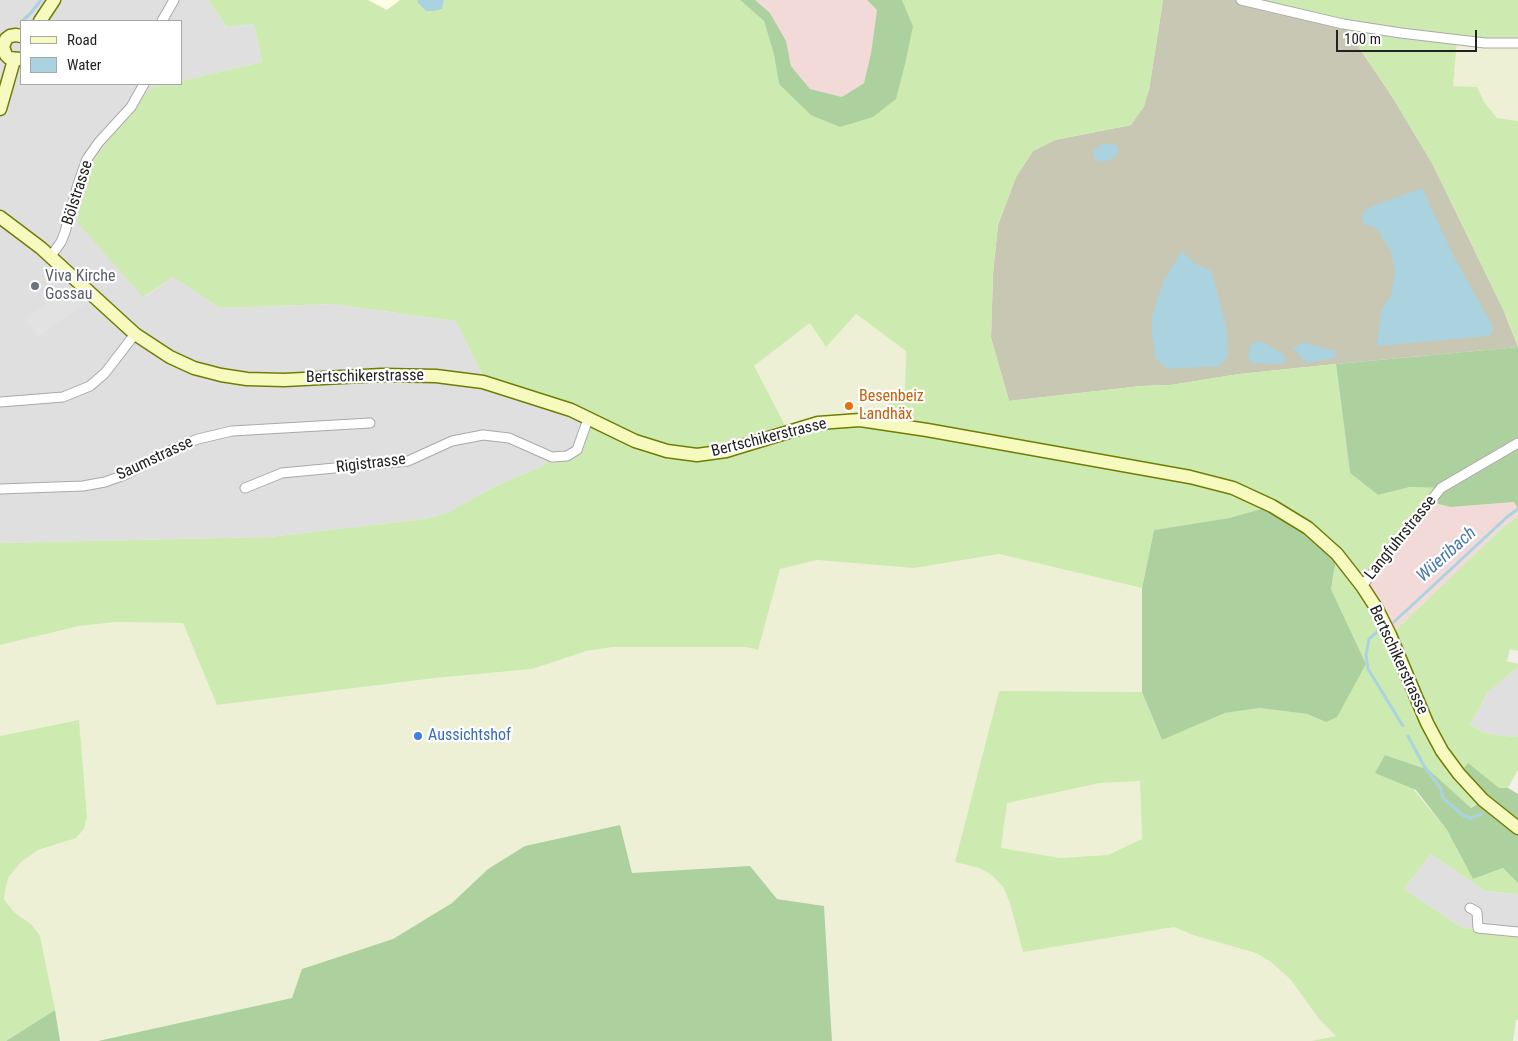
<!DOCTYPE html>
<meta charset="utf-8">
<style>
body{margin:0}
#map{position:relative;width:1518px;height:1041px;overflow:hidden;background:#f2efe9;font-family:"Roboto Condensed",sans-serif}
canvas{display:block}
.legend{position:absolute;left:20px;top:20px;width:162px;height:65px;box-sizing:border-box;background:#fff;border:1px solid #a7a7a7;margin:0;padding:6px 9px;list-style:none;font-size:15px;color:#222}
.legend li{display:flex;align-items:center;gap:10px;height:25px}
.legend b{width:25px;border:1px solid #a7a7a7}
.scale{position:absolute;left:1336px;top:30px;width:141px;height:22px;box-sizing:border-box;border:2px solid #222;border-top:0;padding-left:6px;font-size:15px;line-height:18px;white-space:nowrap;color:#222;-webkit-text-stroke:4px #fff;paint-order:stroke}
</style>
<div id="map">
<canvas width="1518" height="1041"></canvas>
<ul class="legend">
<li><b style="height:6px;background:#f7fabf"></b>Road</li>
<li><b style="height:14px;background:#aad3df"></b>Water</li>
</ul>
<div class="scale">100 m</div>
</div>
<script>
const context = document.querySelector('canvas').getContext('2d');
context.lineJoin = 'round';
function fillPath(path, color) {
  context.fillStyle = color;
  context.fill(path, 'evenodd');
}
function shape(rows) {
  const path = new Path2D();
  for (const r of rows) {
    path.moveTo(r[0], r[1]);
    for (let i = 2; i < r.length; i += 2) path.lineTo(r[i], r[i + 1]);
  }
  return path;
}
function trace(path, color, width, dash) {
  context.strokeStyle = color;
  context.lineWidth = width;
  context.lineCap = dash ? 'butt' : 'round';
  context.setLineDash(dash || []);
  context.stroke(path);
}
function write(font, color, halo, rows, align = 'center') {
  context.font = font + ' "Roboto Condensed",sans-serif';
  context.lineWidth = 4.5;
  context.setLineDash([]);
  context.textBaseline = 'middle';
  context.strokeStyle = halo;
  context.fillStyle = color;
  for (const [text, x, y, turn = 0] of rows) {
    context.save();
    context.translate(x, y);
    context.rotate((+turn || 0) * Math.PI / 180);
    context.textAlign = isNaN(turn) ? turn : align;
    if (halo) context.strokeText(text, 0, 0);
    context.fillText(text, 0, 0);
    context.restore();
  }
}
const residential = shape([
 [0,0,208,0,227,27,254,24,262,62,181,81,181,21,21,21,21,84,170,84,150,88,144,297,173,277,220,308,332,304,456,321,488,387,588,419,577,450,552,457,544,465,494,487,447,513,425,519,269,537,0,543],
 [1518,667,1518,737,1495,735,1482,732,1470,724,1488,692],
 [1431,854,1485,891,1518,894,1518,932,1462,928,1404,889]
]);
const commercial = shape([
 [755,0,867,0,877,10,871,53,864,83,842,97,810,89,791,66,785,41,770,13],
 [1430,502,1451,507,1514,502,1518,509,1518,516,1500,530,1390,635,1362,586]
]);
const education = shape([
 [368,0,400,0,387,11]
]);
const construction = shape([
 [1163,0,1241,0,1343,24,1393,98,1432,163,1503,309,1518,347,1336,364,1239,374,1171,385,1141,386,1009,401,991,338,993,273,998,225,1016,177,1033,151,1055,140,1131,125,1149,90]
]);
const farmland = shape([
 [1457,39,1518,43,1518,121,1497,118,1484,102,1477,87,1453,86],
 [856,314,906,351,905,391,889,424,788,431,754,366,811,323,826,346],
 [999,554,1142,588,1142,692,999,691,955,862,979,868,992,875,1003,887,1010,903,1023,952,1174,927,1193,935,1256,953,1271,962,1291,980,1319,1019,1336,1036,1311,1041,832,1041,823,906,777,899,750,867,632,873,619,825,525,846,488,869,452,903,393,939,303,969,292,998,98,1041,60,1041,40,936,32,925,14,912,4,899,5,891,8,878,21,862,38,850,76,838,84,829,87,816,79,721,0,736,0,645,79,626,116,622,183,623,218,705,435,678,532,669,586,651,613,647,747,647,758,650,780,569,817,560,914,568],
 [1140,781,1142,839,1108,855,1060,858,1001,848,1007,803,1100,783]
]);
const grass = shape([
 [208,0,368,0,387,10,400,0,417,0,418,3,426,11,435,11,442,9,444,0,740,0,764,21,774,55,779,84,840,127,913,26,902,0,1163,0,1149,90,1144,107,1131,125,1055,140,1033,151,1016,177,998,225,993,273,991,338,1009,401,1141,386,1171,385,1239,374,1336,364,1350,473,1378,495,1410,487,1441,488,1362,586,1390,635,1500,530,1518,516,1518,651,1510,649,1507,661,1518,664,1518,667,1488,692,1470,724,1482,732,1495,735,1518,737,1518,770,1508,788,1499,788,1470,808,1429,770,1385,755,1447,830,1473,879,1503,868,1518,883,1518,894,1485,891,1431,854,1404,889,1462,928,1518,932,1518,1020,1516,1020,1513,1041,1311,1041,1336,1036,1319,1019,1291,980,1271,962,1256,953,1193,935,1174,927,1023,952,1010,903,1003,887,992,875,979,868,955,862,999,691,1142,692,1162,740,1225,713,1260,708,1307,714,1326,722,1366,664,1331,589,1337,554,1272,506,1229,518,1154,530,1142,588,999,554,914,568,817,560,780,569,758,650,747,647,613,647,586,651,532,669,435,678,217,705,183,623,116,622,79,626,0,645,0,543,269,537,425,519,447,513,494,487,544,465,552,457,577,450,588,419,488,387,456,321,332,304,220,308,173,277,143,297,77,222,90,164,150,88,170,84,181,84,181,81,262,62,254,24,227,27],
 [856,314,906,351,905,390,889,394,888,424,788,431,754,366,810,323,826,347],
 [1140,781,1142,839,1108,855,1060,858,1001,848,1007,803,1100,783],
 [1241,0,1518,0,1518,43,1457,40,1453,86,1477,87,1484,102,1497,118,1518,121,1518,346,1503,309,1432,163,1393,98,1343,24],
 [79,720,87,817,84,829,76,838,38,850,21,862,8,878,5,891,4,899,14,912,32,925,40,936,55,1010,6,1041,0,1041,0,736]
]);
const forest = shape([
 [740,0,755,0,770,13,786,41,791,66,810,89,842,97,864,83,871,53,877,10,867,0,902,0,913,26,906,60,896,99,873,117,840,127,811,115,779,84,774,55,764,21],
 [1518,347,1518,509,1514,502,1451,507,1430,502,1441,488,1410,487,1378,495,1350,473,1336,364],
 [1272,506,1337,554,1331,589,1366,664,1337,717,1326,722,1307,714,1260,708,1225,713,1162,740,1142,692,1142,588,1154,530,1229,518],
 [1385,755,1429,770,1471,808,1483,800,1459,774,1468,763,1499,788,1508,788,1518,794,1518,883,1503,868,1473,879,1447,830,1416,790,1375,773],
 [620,825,632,873,750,866,777,899,824,906,832,1041,98,1041,292,998,302,969,393,939,452,903,488,869,525,846],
 [55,1010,60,1041,6,1041]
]);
const parking = shape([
 [71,287,86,303,38,337,25,318]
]);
const water = shape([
 [417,0,444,0,442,9,435,11,426,11,418,3],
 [1103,144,1117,145,1118,153,1110,160,1102,162,1095,160,1093,150],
 [1422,188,1452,253,1494,329,1489,336,1377,346,1381,310,1391,296,1395,273,1391,252,1377,229,1363,223,1362,214,1370,207],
 [1182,251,1195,264,1211,270,1226,326,1228,356,1219,366,1166,369,1155,358,1151,318,1164,280],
 [1261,341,1281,353,1286,360,1283,364,1251,363,1248,354,1252,343],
 [1304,342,1321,348,1337,351,1334,358,1306,363,1293,348]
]);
const stream = shape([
 [22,21,30,14,41,0],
 [1394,622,1507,517,1518,509],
 [1377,632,1369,639,1366,655,1368,669,1403,726],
 [1408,736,1424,766,1441,789,1443,798,1464,816,1471,818,1481,814]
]);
const street = shape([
 [1241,0,1343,24,1401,33,1485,43,1518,43],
 [162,21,174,0],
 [51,256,61,242,65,232,78,184,87,159,99,142,131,107,144,84],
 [0,402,63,397,90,386,105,373,135,334],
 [245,488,282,473,408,461,452,441,483,435,509,438,552,457,567,456,577,450,588,419],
 [0,489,83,486,105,482,127,474,173,449,198,439,232,431,370,423],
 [1362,586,1441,488,1518,443],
 [1470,908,1477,912,1478,928,1518,932]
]);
const secondary = shape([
 [40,21,54,0],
 [20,59,9,58,6,55,3,47,6,39,10,36,16,35,21,36],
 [0,109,14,60],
 [0,217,41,248,135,334,170,357,194,368,221,375,247,379,284,380,382,375,436,376,483,382,571,410,635,441,667,451,697,455,726,451,818,423,860,420,927,430,1190,477,1233,488,1272,506,1308,528,1337,554,1362,586,1377,609,1390,635,1427,723,1442,751,1459,774,1483,800,1518,828]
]);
const markers = [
 [35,286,5,"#6b7280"],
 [849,406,5,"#e8710a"],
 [418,736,5,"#3f7fe0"]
];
const streetNames = [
 ["Bölstrasse",78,193,-72],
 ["Bertschikerstrasse",365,377,-1],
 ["Bertschikerstrasse",769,438,-14],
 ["Saumstrasse",155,459,-25],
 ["Rigistrasse",371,464,-7],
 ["Langfuhrstrasse",1401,538,-51],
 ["Bertschikerstrasse",1398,660,65]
];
const worshipNames = [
 ["Viva Kirche",45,277],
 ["Gossau",45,295]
];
const foodNames = [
 ["Besenbeiz",859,397],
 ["Landhäx",859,415]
];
const shopNames = [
 ["Aussichtshof",428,736]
];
const waterNames = [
 ["Wüeribach",1447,555,-42]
];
fillPath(residential, '#e0dfdf');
fillPath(commercial, '#f2dad9');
fillPath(education, '#ffffe5');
fillPath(construction, '#c7c7b4');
fillPath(farmland, '#eef0d5');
fillPath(grass, '#cdebb0');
fillPath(forest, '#add19e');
fillPath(parking, '#e2e2e2');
fillPath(water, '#aad3df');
trace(stream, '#aad3df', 3);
trace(street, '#a9a9a9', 11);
trace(secondary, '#707d05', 15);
trace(street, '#fff', 9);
trace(secondary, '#f7fabf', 12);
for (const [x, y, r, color] of markers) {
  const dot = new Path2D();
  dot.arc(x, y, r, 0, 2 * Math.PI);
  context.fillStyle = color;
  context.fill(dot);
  trace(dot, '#fff', 2);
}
write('16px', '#222', '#fff', streetNames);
write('16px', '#5b616d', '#fff', worshipNames, 'left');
write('16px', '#c56008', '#fff', foodNames, 'left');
write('16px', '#366cbe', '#fff', shopNames, 'left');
write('italic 18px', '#4a7aab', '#fff', waterNames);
</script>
